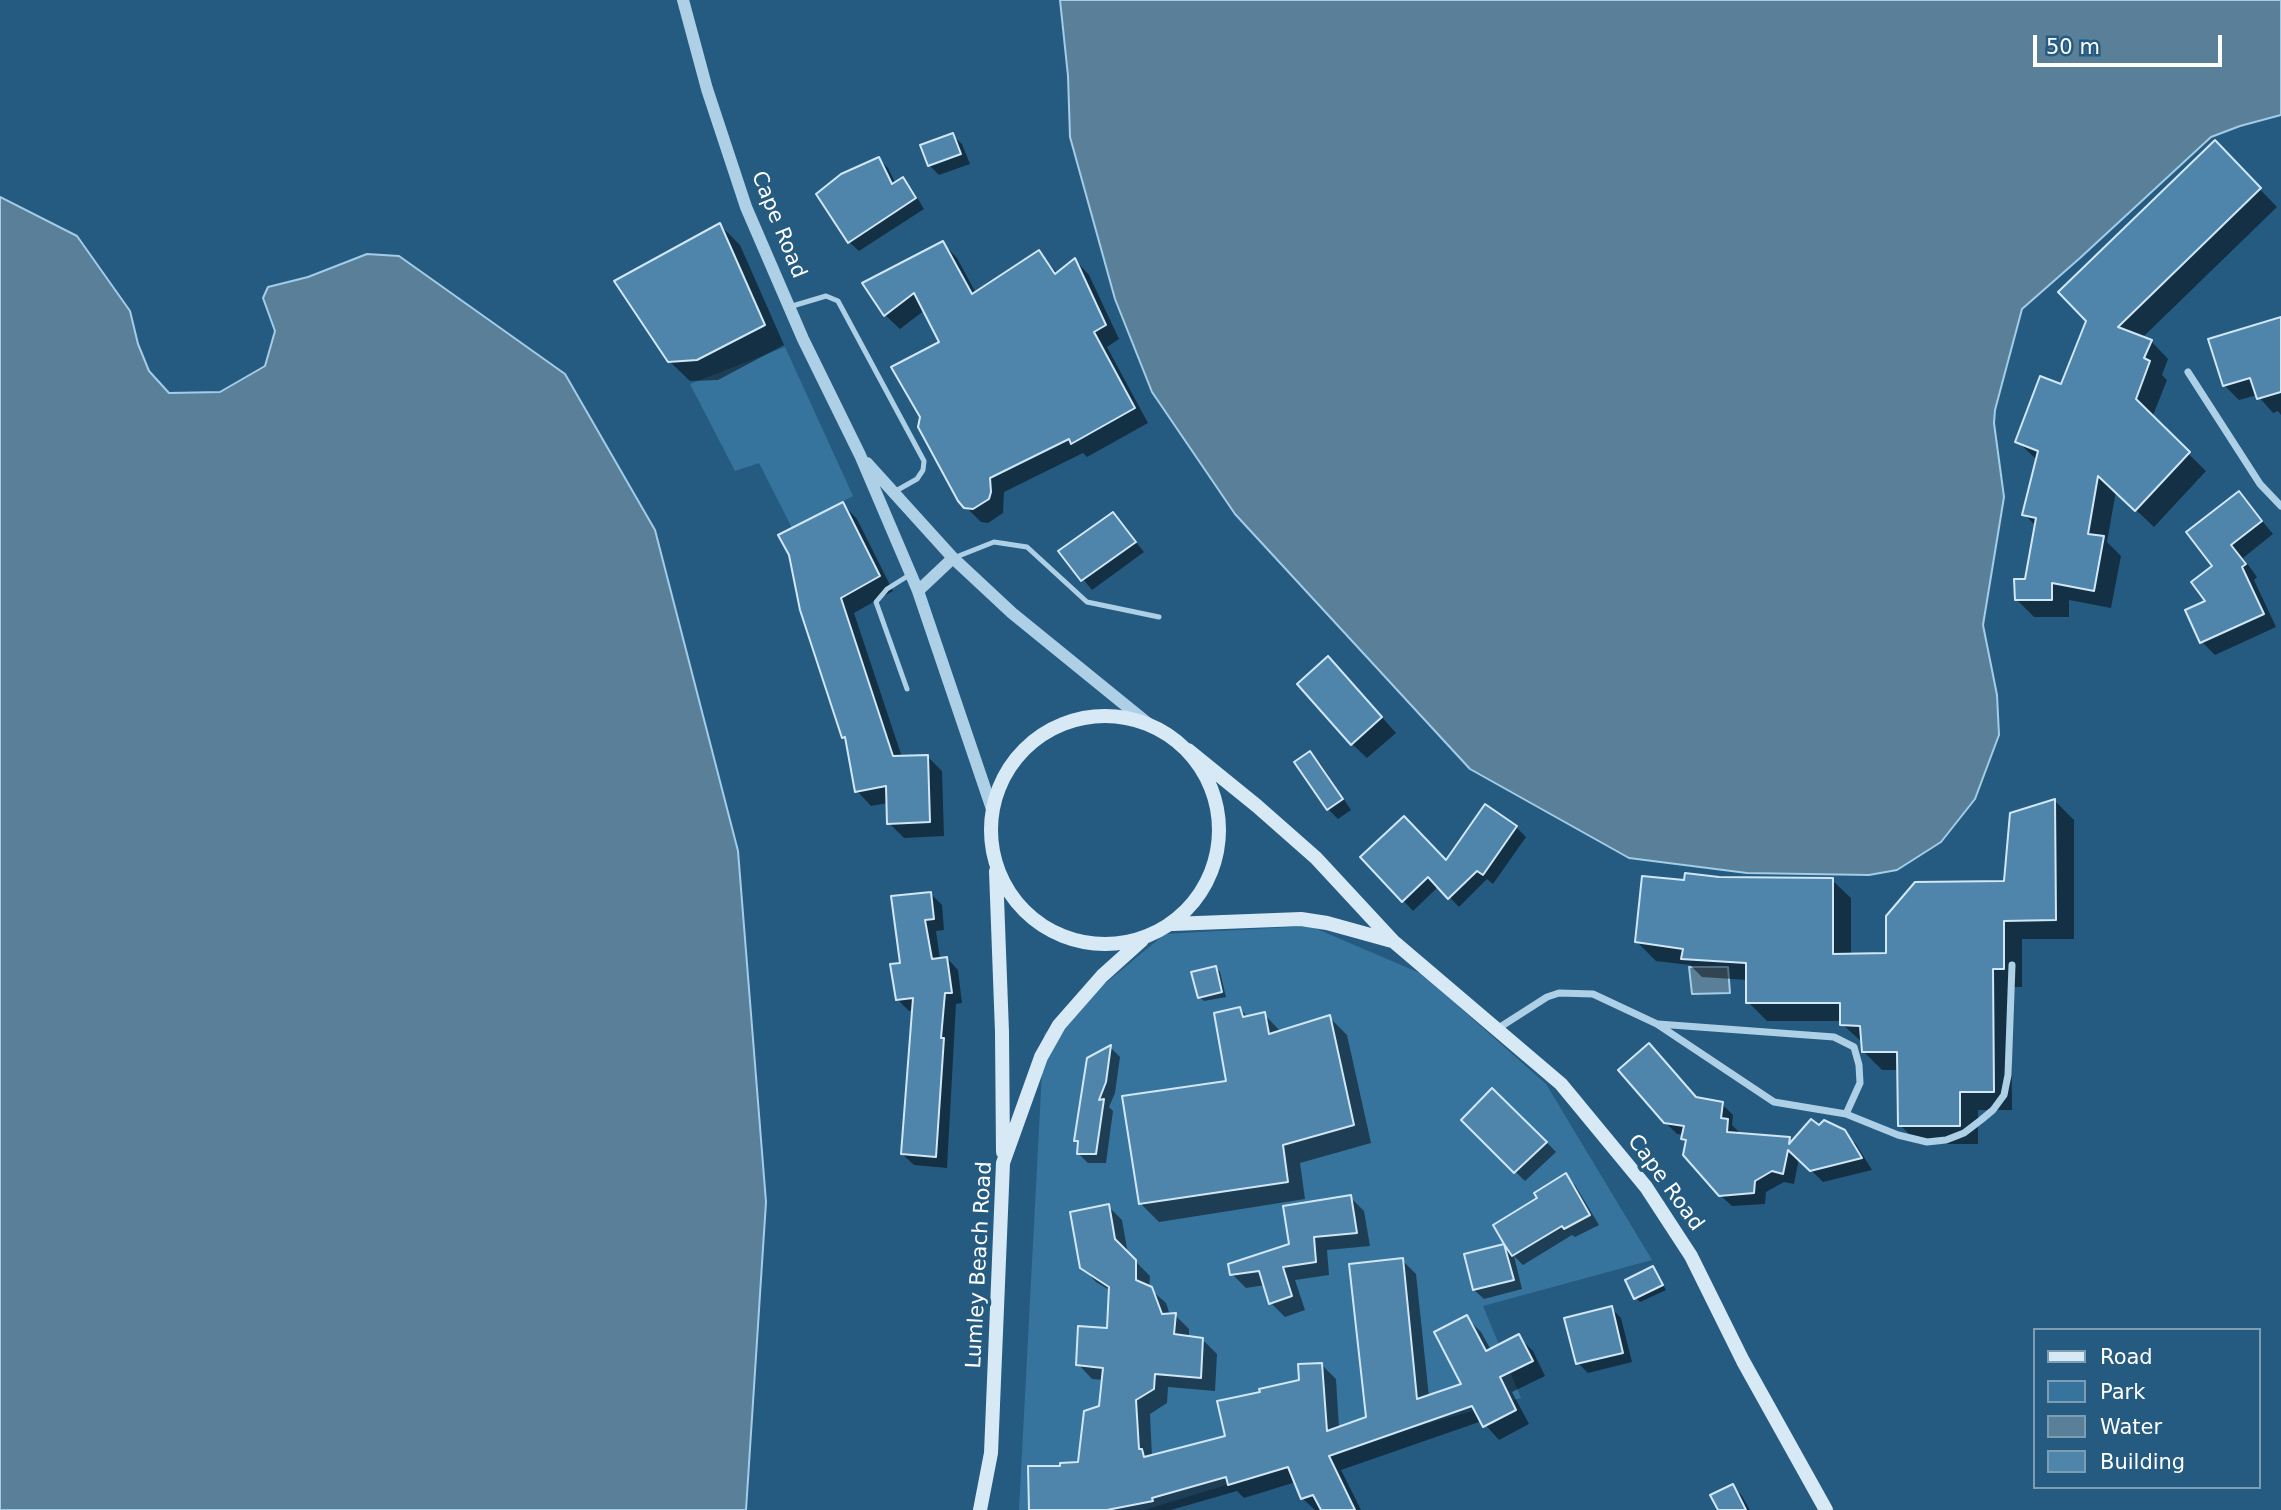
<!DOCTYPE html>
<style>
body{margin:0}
#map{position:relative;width:2281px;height:1510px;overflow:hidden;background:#265b81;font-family:"DejaVu Sans",sans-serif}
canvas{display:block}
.legend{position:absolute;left:2033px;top:1328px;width:228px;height:161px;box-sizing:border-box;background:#265b81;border:2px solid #7d9db3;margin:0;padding:9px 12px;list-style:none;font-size:21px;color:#fff}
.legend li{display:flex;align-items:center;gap:14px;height:35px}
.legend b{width:35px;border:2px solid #7d9db3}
.scale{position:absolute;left:2033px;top:35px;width:189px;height:32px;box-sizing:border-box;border:4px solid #fff;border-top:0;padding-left:9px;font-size:21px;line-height:24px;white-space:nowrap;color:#fff;-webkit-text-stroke:5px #265b81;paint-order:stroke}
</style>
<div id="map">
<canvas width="2281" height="1510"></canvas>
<ul class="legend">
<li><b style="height:9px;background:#d8e9f6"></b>Road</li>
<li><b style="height:19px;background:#37749d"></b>Park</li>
<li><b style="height:19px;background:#5a8099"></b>Water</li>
<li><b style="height:19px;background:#4f85aa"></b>Building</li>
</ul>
<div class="scale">50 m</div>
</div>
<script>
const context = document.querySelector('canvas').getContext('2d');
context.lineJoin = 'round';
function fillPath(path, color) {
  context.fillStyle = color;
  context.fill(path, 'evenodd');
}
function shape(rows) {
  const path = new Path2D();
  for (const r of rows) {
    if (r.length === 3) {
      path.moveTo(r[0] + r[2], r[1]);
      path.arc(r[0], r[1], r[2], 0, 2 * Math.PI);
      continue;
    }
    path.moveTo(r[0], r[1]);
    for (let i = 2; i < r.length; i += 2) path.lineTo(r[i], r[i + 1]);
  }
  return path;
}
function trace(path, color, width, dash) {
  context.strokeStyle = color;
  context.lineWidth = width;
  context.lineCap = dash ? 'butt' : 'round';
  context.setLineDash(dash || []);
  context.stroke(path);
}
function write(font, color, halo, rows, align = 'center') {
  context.font = font + ' "DejaVu Sans",sans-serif';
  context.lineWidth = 7;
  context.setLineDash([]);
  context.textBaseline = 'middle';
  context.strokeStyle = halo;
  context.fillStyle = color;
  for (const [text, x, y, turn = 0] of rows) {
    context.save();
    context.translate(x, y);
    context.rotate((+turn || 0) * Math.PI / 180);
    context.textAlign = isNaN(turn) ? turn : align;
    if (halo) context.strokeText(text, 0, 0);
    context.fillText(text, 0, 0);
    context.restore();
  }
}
const green = shape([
 [785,347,853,496,792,528,759,463,735,471,690,384],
 [1310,926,1422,974,1546,1084,1652,1260,1483,1306,1521,1398,1436,1421,1144,1510,1019,1510,1044,1034,1165,934]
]);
const water = shape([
 [1060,0,2281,0,2281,115,2240,126,2211,137,2080,258,2022,309,1995,410,1994,423,2004,497,1983,625,1997,695,1999,735,1975,799,1941,842,1897,870,1869,875,1747,873,1629,858,1470,769,1235,514,1152,392,1115,299,1070,137,1068,76,1060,0],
 [0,197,77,236,130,311,138,344,149,371,169,393,220,392,265,366,275,331,263,298,268,287,308,277,367,254,399,256,565,374,655,530,738,851,766,1202,746,1510,0,1510,0,197],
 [1689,967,1728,967,1730,993,1692,994,1689,967]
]);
const shadow = shape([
 [952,135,962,144,970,164,939,175,929,165],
 [2215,143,2277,207,2142,338,2151,341,2168,359,2162,375,2167,380,2152,418,2206,471,2154,527,2116,491,2107,542,2121,556,2111,608,2069,600,2069,617,2034,617,2016,599,2026,581,2036,526,2024,514,2037,460,2017,441,2062,387],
 [879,159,888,168,896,184,903,179,912,189,924,209,859,251,849,242],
 [720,225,740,245,784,345,718,380,690,381,669,361],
 [943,243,957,258,976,293,1039,252,1058,274,1075,260,1089,275,1119,339,1107,347,1148,423,1087,457,1083,453,1004,492,1003,513,988,523,981,522,966,507,942,343,925,310,900,329,885,315,864,284],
 [2281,319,2281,415,2278,411,2273,413,2257,395,2239,400,2224,385],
 [2239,493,2273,534,2243,558,2257,577,2254,580,2276,627,2215,655,2202,642,2187,611,2208,601,2214,566],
 [843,504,857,519,893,591,854,613,902,757,928,757,942,771,944,836,904,838,889,823,888,803,871,806,857,791,848,741,843,737,802,610],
 [1113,514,1144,552,1092,590,1061,552],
 [1343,673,1396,733,1367,758,1352,744],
 [1310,753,1320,763,1351,810,1338,819,1328,809],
 [2055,801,2074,820,2074,939,2022,939,2022,987,2011,987,2012,1110,1978,1110,1978,1144,1919,1144,1900,1125,1899,1070,1882,1070,1863,1051,1863,1043,1842,1024,1842,1021,1767,1021,1748,1002,1748,980,1702,977,1690,965,1656,961,1637,942,1686,882,1719,879,1832,880,1851,898,1851,955,1888,955,2005,883],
 [1516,827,1526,837,1493,884,1487,879,1459,907,1439,886,1413,911,1362,857,1447,863],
 [930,893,942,905,944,930,936,931,940,959,947,958,958,970,962,1003,956,1004,947,1168,914,1165,902,1154,914,1010,909,1011,897,999,902,964],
 [1216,968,1220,972,1226,997,1204,1001,1199,997],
 [1240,1009,1249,1018,1264,1014,1281,1032,1329,1017,1347,1035,1371,1143,1300,1163,1305,1199,1159,1222,1141,1204,1228,1082],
 [1111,1048,1120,1057,1115,1093,1109,1107,1113,1111,1106,1163,1088,1163,1078,1153,1079,1144,1076,1141,1089,1059],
 [1697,1099,1722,1104,1733,1115,1732,1125,1739,1132,1739,1135,1789,1139,1793,1142,1819,1128,1844,1132,1856,1144,1872,1170,1823,1182,1799,1158,1794,1184,1784,1182,1766,1192,1765,1204,1732,1206,1720,1195,1683,1139,1684,1135,1677,1134,1665,1122],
 [1463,1120,1527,1122,1556,1152,1525,1181],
 [1565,1175,1575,1185,1599,1225,1575,1237,1572,1235,1523,1265,1514,1256,1522,1289,1484,1299,1474,1290,1466,1256,1507,1245,1540,1198],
 [1350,1197,1364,1211,1370,1246,1327,1250,1329,1275,1295,1280,1305,1310,1285,1317,1271,1303,1265,1285,1246,1288,1232,1274,1291,1245],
 [1108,1206,1122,1220,1128,1254,1150,1276,1149,1288,1166,1303,1170,1315,1175,1315,1189,1329,1189,1338,1203,1340,1217,1354,1215,1391,1168,1387,1167,1403,1150,1414,1152,1457,1227,1437,1262,1394,1300,1381,1321,1364,1336,1379,1339,1428,1367,1418,1402,1260,1416,1274,1429,1397,1463,1385,1467,1318,1481,1332,1491,1350,1519,1337,1533,1351,1545,1376,1512,1392,1529,1424,1499,1440,1482,1421,1341,1470,1361,1510,1315,1510,1302,1498,1296,1482,1244,1498,1237,1491,1171,1510,1031,1510,1062,1468,1080,1464,1101,1407,1104,1380,1092,1379,1078,1364,1108,1330,1111,1291,1096,1282,1082,1267],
 [1653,1268,1666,1290,1640,1302,1636,1298],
 [1611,1308,1621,1318,1632,1362,1588,1373,1578,1363],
 [1733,1486,1742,1496,1750,1510,1720,1510]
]);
const building = shape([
 [953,133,961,154,928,166,920,145,953,133],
 [2215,140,2261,188,2118,327,2152,340,2144,358,2150,361,2136,399,2190,452,2135,511,2098,476,2088,534,2104,536,2094,591,2052,583,2052,600,2015,600,2014,579,2025,579,2036,518,2022,515,2038,451,2015,442,2040,376,2061,384,2086,321,2058,292,2215,140],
 [879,157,892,184,903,177,916,198,848,243,816,194,841,174,879,157],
 [720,223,765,325,697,360,668,362,614,281,720,223],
 [943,241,972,294,1039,250,1055,274,1075,258,1106,325,1094,332,1135,408,1071,444,1069,439,990,478,991,492,989,499,973,509,964,508,958,501,918,427,920,417,891,367,939,342,914,293,884,316,862,283,943,241],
 [2281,317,2281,392,2257,399,2250,378,2223,386,2208,339,2281,317],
 [2239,491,2262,521,2231,545,2246,564,2242,567,2264,614,2200,643,2185,610,2205,601,2191,582,2212,566,2186,532,2239,491],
 [843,502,880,576,841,598,893,756,928,755,930,822,887,824,886,786,855,792,845,737,842,738,800,610,789,555,778,535,843,502],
 [1113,512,1136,542,1081,581,1058,551,1113,512],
 [1328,656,1382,717,1351,745,1297,684,1328,656],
 [1310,751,1343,799,1327,810,1294,762,1310,751],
 [2055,799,2056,920,2004,921,2004,969,1993,969,1994,1092,1960,1092,1960,1126,1898,1126,1897,1052,1862,1052,1860,1026,1840,1025,1840,1003,1746,1003,1746,963,1681,959,1683,949,1635,942,1642,876,1684,880,1685,873,1719,877,1833,878,1833,954,1886,953,1886,916,1915,882,2004,881,2010,813,2055,799],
 [1485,804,1517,826,1483,875,1477,871,1448,899,1428,877,1402,902,1360,857,1404,816,1446,860,1485,804],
 [931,892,934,919,925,920,932,959,947,957,952,993,945,993,941,1038,944,1038,936,1157,901,1154,913,998,896,1000,890,964,900,963,891,896,931,892],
 [1216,966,1222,992,1198,998,1191,972,1216,966],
 [1240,1007,1243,1017,1265,1012,1269,1034,1330,1015,1354,1125,1283,1145,1288,1182,1139,1204,1122,1096,1226,1081,1214,1013,1240,1007],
 [1649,1043,1696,1097,1723,1102,1721,1118,1728,1119,1727,1132,1790,1137,1789,1144,1811,1119,1819,1125,1824,1120,1845,1130,1862,1158,1810,1171,1788,1150,1783,1174,1772,1171,1755,1181,1754,1193,1719,1196,1683,1155,1686,1140,1681,1139,1684,1126,1664,1123,1618,1070,1649,1043],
 [1111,1045,1106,1082,1099,1100,1104,1099,1096,1154,1077,1154,1078,1141,1074,1141,1087,1058,1111,1045],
 [1492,1088,1547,1142,1514,1173,1461,1120,1492,1088],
 [1566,1173,1590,1215,1564,1229,1562,1226,1512,1256,1504,1244,1514,1280,1473,1290,1464,1254,1504,1244,1493,1225,1537,1198,1534,1193,1566,1173],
 [1351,1195,1357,1233,1314,1237,1316,1262,1283,1267,1292,1296,1269,1304,1259,1271,1230,1275,1228,1264,1289,1244,1283,1206,1351,1195],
 [1109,1204,1115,1239,1136,1260,1136,1280,1152,1287,1162,1314,1176,1313,1174,1334,1203,1338,1201,1378,1155,1374,1154,1389,1136,1400,1139,1449,1142,1449,1144,1457,1225,1436,1217,1401,1260,1392,1259,1389,1299,1380,1298,1364,1322,1363,1327,1431,1366,1417,1349,1264,1403,1258,1417,1399,1461,1384,1434,1332,1467,1315,1486,1351,1519,1334,1533,1361,1500,1377,1516,1410,1483,1427,1472,1406,1329,1456,1355,1510,1321,1510,1313,1495,1301,1499,1288,1467,1228,1485,1226,1477,1152,1498,1153,1501,1107,1510,1029,1510,1028,1466,1060,1466,1060,1463,1078,1462,1084,1411,1099,1406,1103,1368,1076,1365,1078,1326,1107,1328,1109,1287,1080,1268,1070,1212,1109,1204],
 [1653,1266,1663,1285,1634,1299,1625,1280,1653,1266],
 [1612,1306,1623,1353,1576,1364,1564,1318,1612,1306],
 [1733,1484,1746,1510,1718,1510,1710,1495,1733,1484]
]);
const service = shape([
 [789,307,826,296,838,301,924,461,923,470,917,479,894,492],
 [956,557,994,542,1027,547,1087,602,1159,617],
 [907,689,876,602,887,589,911,574]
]);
const minor = shape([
 [2188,372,2260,484,2281,506],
 [1658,1024,1834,1037,1854,1047,1859,1065,1860,1083,1846,1114],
 [1497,1029,1547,997,1559,993,1593,994,1657,1024,1774,1102,1846,1114,1898,1135,1927,1142,1946,1140,1964,1133,1981,1120,1993,1110,2004,1095,2008,1075,2012,965]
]);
const tertiary = shape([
 [683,0,707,89,746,207,803,339,860,455,918,591,992,809],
 [867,463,953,558,1012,613,1151,726],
 [918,591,953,558]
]);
const secondary = shape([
 [1105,830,114],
 [1188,750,1257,806,1316,858,1393,941,1561,1084,1646,1187,1691,1256,1743,1361,1826,1510],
 [996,871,1002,1032,1003,1152],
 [1172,924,1301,919,1327,923,1392,941],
 [980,1510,991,1453,1003,1163,1041,1057,1059,1025,1102,976,1142,940]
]);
const streetNames = [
 ["Cape Road",778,225,68],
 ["Cape Road",1665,1183,54],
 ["Lumley Beach Road",980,1265,-87]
];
fillPath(green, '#37749d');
fillPath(water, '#5a8099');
trace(water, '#a3cce7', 2);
fillPath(shadow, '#0007');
fillPath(building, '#4f85aa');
trace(building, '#d1e7f5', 2);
trace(service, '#aed0e6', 5);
trace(minor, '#aed0e6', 7);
trace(tertiary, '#aed0e6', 12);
trace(secondary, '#d8e9f6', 14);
write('21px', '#fff', '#265b81', streetNames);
</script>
